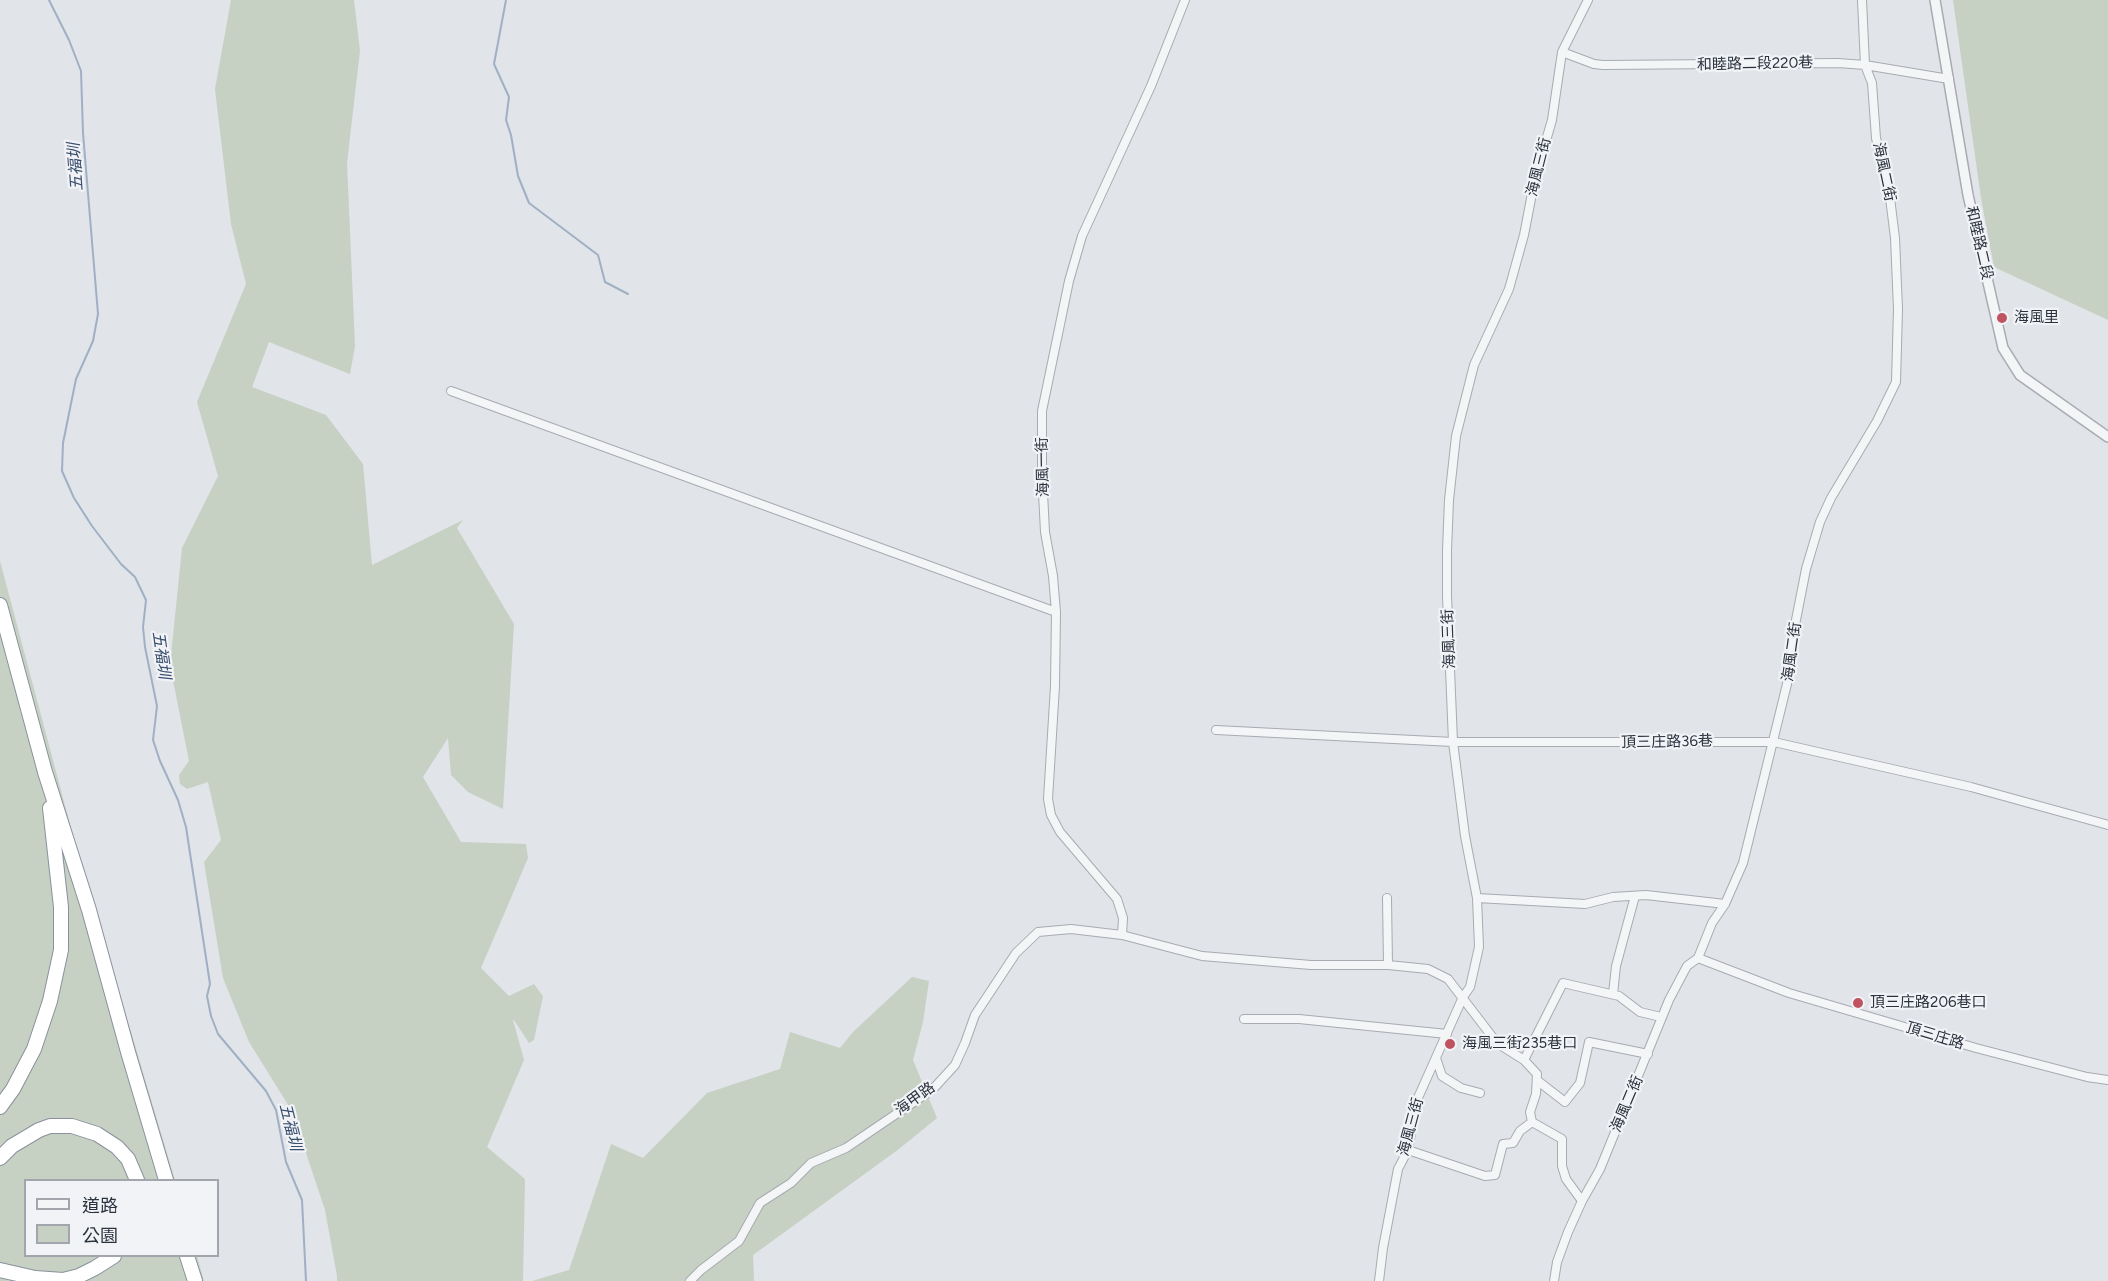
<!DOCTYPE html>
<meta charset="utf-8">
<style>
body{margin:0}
#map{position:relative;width:2108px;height:1281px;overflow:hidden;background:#e1e4e8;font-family:Figtree,"Noto Sans TC",sans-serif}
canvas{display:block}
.legend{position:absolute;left:24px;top:1179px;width:195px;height:78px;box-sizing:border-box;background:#f1f3f6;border:2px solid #a2a6ac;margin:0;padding:8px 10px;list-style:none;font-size:18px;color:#2b323e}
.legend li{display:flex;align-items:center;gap:12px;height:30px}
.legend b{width:30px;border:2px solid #a2a6ac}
</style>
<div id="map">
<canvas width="2108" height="1281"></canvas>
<ul class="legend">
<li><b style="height:8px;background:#f4f5f7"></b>道路</li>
<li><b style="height:16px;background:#c6d1c3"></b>公園</li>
</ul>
</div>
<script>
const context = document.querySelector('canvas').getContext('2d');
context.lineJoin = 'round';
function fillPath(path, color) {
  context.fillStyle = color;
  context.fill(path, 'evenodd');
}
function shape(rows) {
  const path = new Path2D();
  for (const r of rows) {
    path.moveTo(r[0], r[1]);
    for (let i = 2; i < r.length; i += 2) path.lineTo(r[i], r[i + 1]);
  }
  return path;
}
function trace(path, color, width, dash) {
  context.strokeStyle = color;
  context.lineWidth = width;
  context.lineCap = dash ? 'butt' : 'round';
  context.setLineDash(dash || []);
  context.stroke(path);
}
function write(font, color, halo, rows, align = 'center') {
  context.font = font + ' Figtree,"Noto Sans TC",sans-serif';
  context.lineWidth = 4.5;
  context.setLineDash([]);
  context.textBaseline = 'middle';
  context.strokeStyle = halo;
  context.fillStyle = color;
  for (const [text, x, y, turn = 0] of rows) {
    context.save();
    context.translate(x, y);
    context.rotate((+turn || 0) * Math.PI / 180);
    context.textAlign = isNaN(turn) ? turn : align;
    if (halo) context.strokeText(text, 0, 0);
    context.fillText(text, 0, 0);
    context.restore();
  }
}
const green = shape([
 [231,0,354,0,360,51,347,163,355,346,350,374,269,342,252,387,326,415,363,464,372,565,463,520,457,528,514,624,503,809,468,792,451,775,448,738,423,777,461,842,526,844,528,858,481,968,509,996,534,984,543,996,534,1040,529,1043,514,1020,513,1020,524,1060,487,1147,525,1179,523,1281,337,1281,337,1276,325,1210,292,1111,249,1042,223,978,204,862,221,840,208,782,187,789,180,784,179,775,189,761,170,665,182,548,218,476,197,402,246,284,231,224,215,89],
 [1953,0,2108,0,2108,320,1994,267,1981,198],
 [0,561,75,843,175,1180,26,1180,26,1256,197,1256,204,1281,0,1281],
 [912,977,929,981,923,1022,913,1060,937,1118,899,1149,753,1255,754,1281,532,1281,569,1270,611,1144,643,1158,707,1093,780,1069,790,1032,840,1048,853,1032]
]);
const stream = shape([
 [49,0,69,40,81,71,83,133,98,314,93,341,76,379,63,443,62,471,74,498,92,526,121,564,135,577,146,600,143,627,145,647,157,706,153,740,160,761,178,800,186,827,210,984,207,996,211,1016,218,1034,266,1091,276,1110,286,1162,302,1200,306,1281],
 [506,0,494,64,509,97,506,120,511,135,518,176,529,203,598,255,605,282,628,294]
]);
const minor = shape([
 [1562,52,1594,64,1603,65,1838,63,1865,65,1949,79],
 [451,391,1056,612],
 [1216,730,1453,742,1774,742,1971,787,2108,825],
 [1387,898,1388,965],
 [1477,898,1585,904,1613,897,1646,895,1725,904],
 [1122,935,1123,918,1117,899,1060,832,1051,815,1048,799,1055,686,1056,612,1053,576,1045,532,1042,473,1042,411,1069,281,1082,236,1151,86,1185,0],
 [1698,958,1789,993,1976,1048,2087,1077,2108,1080],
 [1613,994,1616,966,1635,896],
 [1244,1019,1299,1019,1447,1034],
 [1436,1058,1442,1076,1461,1088,1480,1093],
 [1524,1060,1563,983,1619,996,1640,1012,1661,1017],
 [1538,1081,1565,1102,1580,1083,1589,1042,1648,1054],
 [1408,1150,1485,1176,1495,1175,1503,1144,1513,1143,1520,1131,1532,1122],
 [690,1281,701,1270,739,1241,760,1203,791,1183,811,1163,846,1148,933,1089,955,1065,965,1043,975,1015,1016,953,1038,932,1071,929,1122,935,1202,956,1311,965,1388,965,1428,969,1448,979,1497,1043,1524,1060,1537,1074,1536,1094,1530,1112,1532,1122,1562,1139,1562,1166,1566,1179,1582,1201],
 [1379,1281,1383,1248,1398,1169,1408,1150,1417,1100,1463,997,1470,987,1479,947,1477,898,1465,836,1453,742,1447,596,1447,550,1449,500,1456,436,1474,365,1509,289,1524,235,1535,178,1552,120,1562,52,1588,0],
 [1554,1281,1557,1262,1568,1232,1582,1201,1600,1169,1669,1000,1687,966,1698,958,1712,923,1725,904,1743,863,1787,684,1794,630,1806,569,1820,522,1831,498,1877,421,1896,382,1898,309,1895,238,1890,198,1876,138,1872,83,1865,65,1862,0]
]);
const tertiary = shape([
 [1935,0,1968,195,2003,348,2020,375,2108,437]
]);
const motorway = shape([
 [0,605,45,772,89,910,128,1052,166,1180],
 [0,1107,13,1089,34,1049,50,1001,61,950,61,907,50,808],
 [0,1158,12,1146,39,1130,50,1126,72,1126,97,1134,117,1147,128,1159,137,1180],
 [187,1256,195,1281],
 [0,1270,35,1278,63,1280,79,1276,95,1268,114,1256]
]);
const markers = [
 [2002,318,6,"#bf5460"],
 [1858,1003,6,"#bf5460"],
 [1450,1044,6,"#bf5460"]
];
const streetNames = [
 ["和睦路二段220巷",1755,64,-1],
 ["海風三街",1539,167,-76],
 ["海風二街",1884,172,78],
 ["和睦路二段",1979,243,77],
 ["海風一街",1043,467,-91],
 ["海風三街",1449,639,-92],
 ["海風二街",1792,652,-82],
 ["頂三庄路36巷",1667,742,-1],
 ["頂三庄路",1935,1036,17],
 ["海甲路",915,1099,-36],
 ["海風二街",1627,1104,-67],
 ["海風三街",1411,1127,-75]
];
const poiNames = [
 ["海風里",2014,318],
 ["頂三庄路206巷口",1870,1003],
 ["海風三街235巷口",1462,1044]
];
const waterNames = [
 ["五福圳",76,167,-94],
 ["五福圳",161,655,82],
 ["五福圳",290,1127,76]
];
fillPath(green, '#c6d1c3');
trace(stream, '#a0b0c4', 2);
trace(minor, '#a7abb2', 10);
trace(tertiary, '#a7abb2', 12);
trace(motorway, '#8a919d', 16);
trace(minor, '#f4f5f7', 8);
trace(tertiary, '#f4f5f7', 9);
trace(motorway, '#fff', 14);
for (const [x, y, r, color] of markers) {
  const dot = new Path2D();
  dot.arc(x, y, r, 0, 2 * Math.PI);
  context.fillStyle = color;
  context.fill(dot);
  trace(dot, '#f1f3f6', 2);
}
write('15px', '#2b323e', '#f1f3f6', streetNames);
write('15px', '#2b323e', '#f1f3f6', poiNames, 'left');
write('italic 16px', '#3a4f6e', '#f1f3f6', waterNames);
</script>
